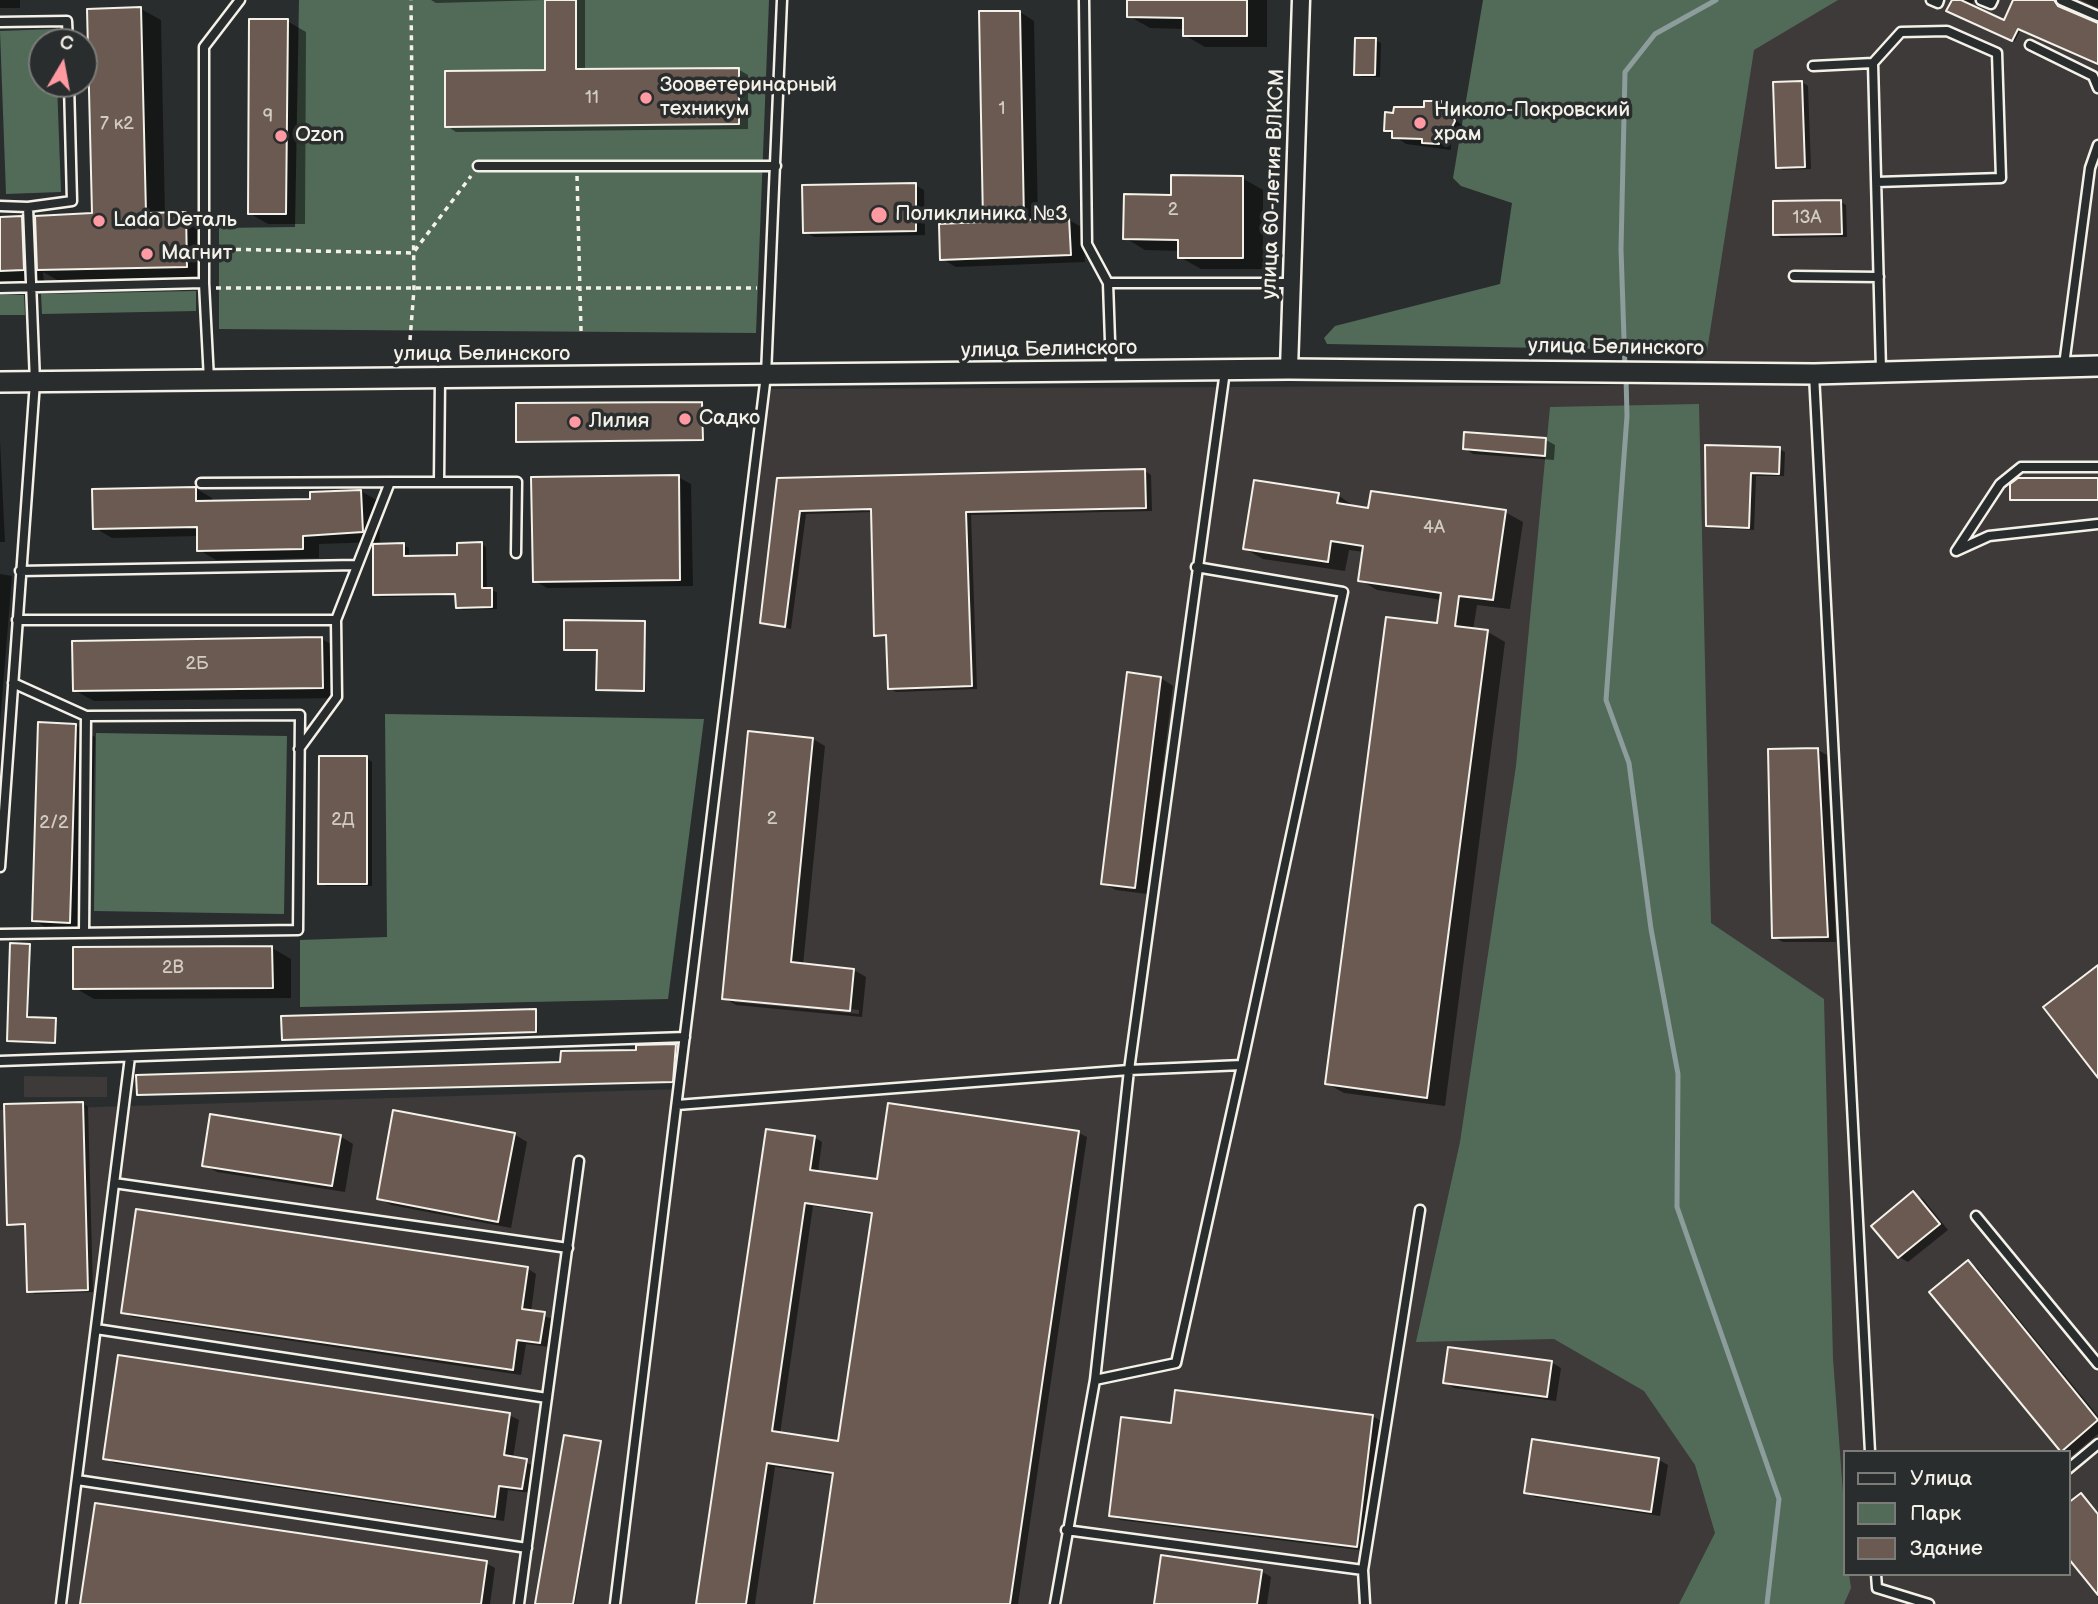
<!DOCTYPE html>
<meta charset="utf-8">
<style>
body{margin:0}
#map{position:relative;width:2098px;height:1604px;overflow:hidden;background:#2a2d2e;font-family:"Balsamiq Sans",sans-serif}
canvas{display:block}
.legend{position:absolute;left:1843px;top:1450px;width:228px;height:126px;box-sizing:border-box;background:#2a2d2e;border:2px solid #7b7b78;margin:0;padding:9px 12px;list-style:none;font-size:21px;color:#f4f1e8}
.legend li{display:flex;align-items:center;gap:14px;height:35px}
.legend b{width:35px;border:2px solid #7b7b78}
.north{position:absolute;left:28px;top:28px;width:70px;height:70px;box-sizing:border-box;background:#2a2d2e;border:2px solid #7b7b78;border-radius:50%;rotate:10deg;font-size:19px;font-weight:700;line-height:28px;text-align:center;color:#f4f1e8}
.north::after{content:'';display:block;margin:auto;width:24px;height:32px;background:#ff9aa2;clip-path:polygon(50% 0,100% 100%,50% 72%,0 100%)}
</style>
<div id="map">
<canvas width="2098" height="1604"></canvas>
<ul class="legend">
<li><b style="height:9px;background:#2a2d2e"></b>Улица</li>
<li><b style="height:19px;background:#526b59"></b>Парк</li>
<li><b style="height:19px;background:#6a5a52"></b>Здание</li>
</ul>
<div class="north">С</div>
</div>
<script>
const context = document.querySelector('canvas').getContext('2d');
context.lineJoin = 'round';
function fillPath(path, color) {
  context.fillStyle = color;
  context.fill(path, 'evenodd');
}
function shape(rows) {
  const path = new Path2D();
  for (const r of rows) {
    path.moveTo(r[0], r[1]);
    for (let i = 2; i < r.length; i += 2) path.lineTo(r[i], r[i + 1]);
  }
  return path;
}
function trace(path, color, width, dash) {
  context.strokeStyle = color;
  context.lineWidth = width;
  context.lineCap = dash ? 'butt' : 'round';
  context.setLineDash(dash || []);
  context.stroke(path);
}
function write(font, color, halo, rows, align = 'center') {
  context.font = font + ' "Balsamiq Sans",sans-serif';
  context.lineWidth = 7;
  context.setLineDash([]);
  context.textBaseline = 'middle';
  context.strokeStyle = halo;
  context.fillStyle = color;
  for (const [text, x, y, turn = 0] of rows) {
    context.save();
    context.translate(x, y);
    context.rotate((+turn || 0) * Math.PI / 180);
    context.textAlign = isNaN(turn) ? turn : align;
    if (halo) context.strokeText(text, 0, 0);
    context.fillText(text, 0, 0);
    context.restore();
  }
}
const built = shape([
 [1760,0,2098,0,2098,1604,0,1604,0,1110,682,1089,767,389,1692,385],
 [1844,1452,2068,1452,2068,1574,1844,1574],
 [24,1076,107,1077,107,1097,24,1097]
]);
const green = shape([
 [299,0,769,0,756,333,219,329,219,228,295,227],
 [1483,0,1838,0,1754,50,1707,351,1327,344,1324,338,1335,326,1500,284,1512,203,1461,186,1453,178],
 [54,29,55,42,42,42,42,84,57,84,61,192,6,194,0,31],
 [196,291,196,311,42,314,41,294],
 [0,295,24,295,25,315,0,315],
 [1699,404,1711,923,1824,999,1833,1359,1844,1506,1844,1574,1849,1574,1851,1588,1844,1604,1679,1604,1715,1533,1695,1465,1644,1391,1554,1339,1416,1342,1460,1142,1516,766,1550,407],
 [385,714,704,719,668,999,300,1007,300,940,387,937],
 [96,733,287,736,284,914,94,911]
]);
const shadow = shape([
 [0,0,20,0,20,8,0,8],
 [431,0,585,0,585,71,738,69,748,75,748,129,456,132,447,126,546,71,546,0,436,3],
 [1129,0,1267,0,1267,47,1205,47,1184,35,1184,29,1150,28,1129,16],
 [1954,0,1974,0,1971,6,2005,22,2015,0,2058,0,2060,9,2098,23,2098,63,2021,29,2015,41,1949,10],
 [2081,0,2098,0,2098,8],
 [141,9,161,20,165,214,185,214,205,226,207,277,59,281,43,272,44,281,0,282,0,218,21,218,37,227,94,215],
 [1020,12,1034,21,1038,221,1069,220,1083,228,1085,262,956,267,942,259,985,223],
 [287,21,306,32,305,224,268,224,249,213],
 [1375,40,1381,43,1380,77,1362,77,1356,74],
 [1802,82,1808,86,1811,169,1783,170,1778,167],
 [1440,103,1453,110,1453,118,1467,129,1463,138,1451,138,1451,150,1406,144,1386,130],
 [1242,178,1263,190,1263,269,1201,269,1180,257,1180,251,1145,250,1125,238,1172,196],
 [915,185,924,190,925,235,814,237,805,232],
 [1841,202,1846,205,1847,237,1781,238,1775,234],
 [702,403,704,440,518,441],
 [0,440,5,542,0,542],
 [1546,440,1555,445,1554,460,1473,454,1464,448],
 [1707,447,1779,449,1785,452,1784,476,1756,476,1754,530,1713,528,1708,525],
 [1145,471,1151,475,1152,511,971,515,977,689,896,692,889,688,888,638,876,635,873,512,806,514,791,629,762,622,779,479],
 [678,477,691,484,693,586,547,588,535,581],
 [195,488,212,498,212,503,312,500,361,491,378,501,380,542,319,544,319,558,216,560,199,550,199,536,112,538,95,528],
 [1338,495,1355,507,1505,512,1523,522,1510,609,1477,605,1473,630,1488,632,1505,642,1445,1106,1344,1093,1326,1083,1438,625,1442,600,1377,590,1360,580,1364,552,1349,550,1345,571,1263,559,1245,549],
 [481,544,486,547,487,589,497,592,497,609,463,610,457,607,457,596,381,597,375,594,403,545,409,548,409,557,459,557],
 [0,574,12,576,0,724],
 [644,622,646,691,600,690,599,650,568,650],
 [322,639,341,650,341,698,94,701,74,690],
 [1161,678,1173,686,1147,894,1116,890,1103,883],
 [76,725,95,737,89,933,53,932,34,920],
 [813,739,825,746,803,965,854,970,866,977,862,1017,736,1005,724,998],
 [734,998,859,1010,859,1014,734,1002],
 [1818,750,1827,755,1836,942,1783,942,1774,937],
 [367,758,372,762,372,886,326,886,320,883],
 [29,945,29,1019,57,1021,56,1043,9,1040],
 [272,948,291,959,291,998,94,999,75,988],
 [535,1011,538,1032,286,1040],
 [675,1046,674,1082,139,1094,562,1064],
 [82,1103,88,1107,93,1292,35,1294,29,1291,27,1227,9,1224],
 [1079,1133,1087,1137,1018,1604,816,1604,835,1476,775,1467,755,1604,698,1604,814,1137,822,1142,818,1172,878,1181],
 [813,1206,873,1215,840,1443,780,1434],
 [514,1134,527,1142,511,1228,391,1205,379,1198],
 [340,1136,353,1144,345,1192,217,1172,204,1165],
 [1913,1194,1923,1199,1948,1230,1908,1262,1899,1257],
 [1968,1263,1977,1268,2098,1416,2098,1434,2070,1457,2068,1452,2061,1451],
 [527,1268,536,1274,531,1312,553,1319,549,1347,526,1344,521,1375,132,1317,123,1312],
 [1551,1362,1561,1368,1556,1401,1454,1388,1445,1382],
 [1176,1392,1373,1416,1382,1422,1366,1551,1120,1520,1111,1515,1172,1425],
 [509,1415,519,1420,513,1458,535,1466,531,1493,508,1490,504,1521,114,1463,105,1458],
 [600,1443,575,1604,537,1604],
 [1659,1460,1668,1465,1660,1516,1535,1497,1526,1492],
 [2081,1495,2098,1512,2098,1591],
 [486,1563,495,1568,490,1604,82,1604],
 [1261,1571,1271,1577,1267,1604,1156,1604]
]);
const stream = shape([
 [1625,368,1621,249,1625,72,1655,34,1716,0],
 [1626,377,1627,416,1606,700,1629,763,1651,929,1678,1074,1677,1207,1779,1499,1767,1604]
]);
const building = shape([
 [545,0,576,0,576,69,739,68,739,124,445,127,445,71,545,70,545,0],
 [1127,0,1247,0,1247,36,1183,36,1183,18,1127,17,1127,0],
 [1952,0,1961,0,2004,20,2013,0,2054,0,2058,6,2098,23,2098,64,2018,29,2012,41,1946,11,1952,0],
 [141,7,146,213,186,212,187,267,37,270,35,216,92,213,87,9,141,7],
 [979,11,1020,11,1024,220,1069,218,1071,255,940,260,939,224,983,222,979,11],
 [249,19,288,19,286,214,248,214,249,19],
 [1355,38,1376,38,1375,75,1354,75,1355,38],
 [1802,81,1805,167,1776,168,1773,82,1802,81],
 [1424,101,1441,101,1441,111,1453,116,1455,121,1450,131,1439,132,1439,144,1422,143,1422,139,1392,138,1392,131,1384,131,1385,112,1393,113,1394,107,1424,107,1424,101],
 [1171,175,1243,176,1243,258,1178,258,1178,240,1123,239,1124,194,1171,195,1171,175],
 [916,183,916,231,803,233,802,185,916,183],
 [1841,200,1842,234,1773,235,1773,201,1841,200],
 [22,216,24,270,0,271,0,217,22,216],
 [702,402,703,440,516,442,516,403,702,402],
 [1464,432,1546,438,1545,456,1463,449,1464,432],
 [1705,445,1780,447,1779,474,1751,473,1749,528,1706,526,1705,445],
 [1145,469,1146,508,966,512,972,686,888,689,886,635,874,636,871,509,800,511,785,627,760,623,777,478,1145,469],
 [679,475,680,580,533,582,531,477,679,475],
 [2018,478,2098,478,2098,500,2010,500,2010,484,2018,478],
 [1254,480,1339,493,1337,503,1368,508,1371,491,1506,510,1493,600,1459,596,1455,626,1488,630,1427,1098,1325,1084,1386,617,1437,623,1441,593,1358,581,1363,546,1331,541,1328,562,1243,549,1254,480],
 [196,487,196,501,310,499,310,492,361,490,363,532,303,536,303,549,197,551,197,527,93,529,92,489,196,487],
 [482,542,482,588,492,588,492,607,456,608,455,594,373,595,373,544,404,543,404,556,457,555,457,543,482,542],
 [564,620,645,621,644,691,596,690,597,650,564,650,564,620],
 [322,637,323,688,73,691,72,641,322,637],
 [1127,672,1161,677,1135,888,1101,884,1127,672],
 [38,722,76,724,70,923,32,921,38,722],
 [748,731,813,738,791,962,854,969,850,1011,722,999,748,731],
 [1818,748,1828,937,1772,938,1768,749,1818,748],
 [319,756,367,756,367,884,318,884,319,756],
 [10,943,30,944,27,1017,56,1018,55,1043,7,1041,10,943],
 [272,946,273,988,73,989,73,947,272,946],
 [2098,965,2098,1078,2043,1007,2098,965],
 [536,1009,536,1032,282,1040,281,1016,536,1009],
 [676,1044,673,1082,137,1095,136,1075,560,1062,561,1051,636,1050,636,1045,676,1044],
 [83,1102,88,1290,27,1292,25,1224,7,1225,4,1104,83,1102],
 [888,1103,1079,1131,1010,1604,814,1604,833,1473,767,1463,746,1604,696,1604,766,1129,815,1136,810,1170,877,1179,888,1103],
 [805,1203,872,1213,838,1441,772,1431,805,1203],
 [393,1110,515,1133,498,1222,377,1199,393,1110],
 [210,1114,341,1135,332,1186,202,1166,210,1114],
 [1913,1191,1940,1224,1898,1258,1871,1226,1913,1191],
 [136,1209,528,1267,522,1309,545,1312,540,1343,517,1340,513,1370,121,1313,136,1209],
 [1968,1260,2098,1420,2061,1452,1929,1292,1968,1260],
 [1448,1347,1552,1361,1547,1397,1443,1383,1448,1347],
 [118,1355,510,1413,504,1455,527,1459,522,1489,499,1486,495,1517,103,1459,118,1355],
 [1175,1390,1373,1415,1357,1547,1109,1516,1121,1417,1171,1423,1175,1390],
 [564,1435,601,1441,573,1604,535,1604,564,1435],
 [1532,1439,1659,1458,1651,1512,1524,1493,1532,1439],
 [2081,1493,2098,1514,2098,1595,2068,1558,2068,1503,2081,1493],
 [95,1503,487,1561,481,1604,80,1604,95,1503],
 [1161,1555,1262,1570,1257,1604,1154,1604,1161,1555]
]);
const path = shape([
 [577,176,581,331],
 [216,249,413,253,471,176],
 [216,288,757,288],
 [410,340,414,289,411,0]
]);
const service = shape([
 [1084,0,1087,244,1108,283,1111,370],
 [1931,0,1938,3,1939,0],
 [1981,0,1991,4,1993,0],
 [2061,0,2098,16],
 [0,22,67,21,68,42],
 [2030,45,2093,76,2098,88],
 [1873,63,1881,370],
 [1813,66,1873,63,1901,32,1947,31,1997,53,2001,178,1877,182],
 [478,166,776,166],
 [0,206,28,207,72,201,69,84],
 [1794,276,1879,277],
 [1108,283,1291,283],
 [0,288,204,283],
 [2064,365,2090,168,2098,145],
 [1814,374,1870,1452],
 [209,380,204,283,204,47,240,0],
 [2098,467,2021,467,2000,484,1956,551,1989,536,2098,524],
 [439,481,440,379],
 [201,483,390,482],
 [20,571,357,565],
 [17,620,336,620],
 [299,749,337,697,336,620,390,482,517,482,516,553],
 [0,867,35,382,28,207],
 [84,933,86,716],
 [0,934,298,930,300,715,86,716,13,683],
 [0,1061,685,1037],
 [677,1105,1129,1070,1242,1065,1343,592,1196,567],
 [114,1183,568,1248],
 [1976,1216,2098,1364],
 [96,1329,547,1398],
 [1095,1380,1176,1363,1242,1065],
 [2068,1469,2098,1444],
 [77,1480,527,1548],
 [1066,1530,1363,1570,1365,1604],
 [1363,1570,1420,1210],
 [1876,1574,1877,1588,1929,1604],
 [61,1604,130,1057],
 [519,1604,579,1161],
 [615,1604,766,375,782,0],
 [1055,1604,1095,1380,1129,1070,1225,371]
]);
const minor = shape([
 [1289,369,1301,0]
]);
const tertiary = shape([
 [0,382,1289,369,1814,374,2098,366]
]);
const markers = [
 [646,98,7,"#ff9aa2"],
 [1420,123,7,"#ff9aa2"],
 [281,136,7,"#ff9aa2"],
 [879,215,9,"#ff9aa2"],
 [99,221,7,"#ff9aa2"],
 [147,254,7,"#ff9aa2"],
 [685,419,7,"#ff9aa2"],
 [575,422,7,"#ff9aa2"]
];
const numberNames = [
 ["11",592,98],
 ["1",1002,109],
 ["9",268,117],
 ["7 к2",117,124],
 ["2",1173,210],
 ["13А",1807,218],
 ["4А",1434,528],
 ["2Б",197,664],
 ["2",772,819],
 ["2Д",343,820],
 ["2/2",54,823],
 ["2В",173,968]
];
const poiNames = [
 ["Зооветеринарный",660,86],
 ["техникум",660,110],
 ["Николо-Покровский",1434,111],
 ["храм",1434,135],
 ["Ozon",295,136],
 ["Поликлиника №3",895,215],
 ["Lada Dеталь",113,221],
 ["Магнит",161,254],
 ["Садко",699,419],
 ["Лилия",589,422]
];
const streetNames = [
 ["улица 60-летия ВЛКСМ",1274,184,-88],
 ["улица Белинского",1616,348,1],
 ["улица Белинского",1049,350,-1],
 ["улица Белинского",482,355]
];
fillPath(built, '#3d3a39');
fillPath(green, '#526b59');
fillPath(shadow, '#0007');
trace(stream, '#8c9d9b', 5);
fillPath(building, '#6a5a52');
trace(building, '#f4f1e8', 2);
trace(service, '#f4f1e8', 13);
trace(minor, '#f4f1e8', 21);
trace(tertiary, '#f4f1e8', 24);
trace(path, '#f4f1e8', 3.5, [5, 5]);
trace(service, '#2a2d2e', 8);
trace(minor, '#2a2d2e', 16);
trace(tertiary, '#2a2d2e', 19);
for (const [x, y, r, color] of markers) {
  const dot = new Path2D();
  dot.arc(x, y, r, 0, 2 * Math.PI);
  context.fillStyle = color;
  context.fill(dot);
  trace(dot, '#2a2d2e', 2.5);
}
write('18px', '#d2cbc2', null, numberNames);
write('21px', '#f4f1e8', '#2a2d2e', poiNames, 'left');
write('21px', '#f4f1e8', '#2a2d2e', streetNames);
</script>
